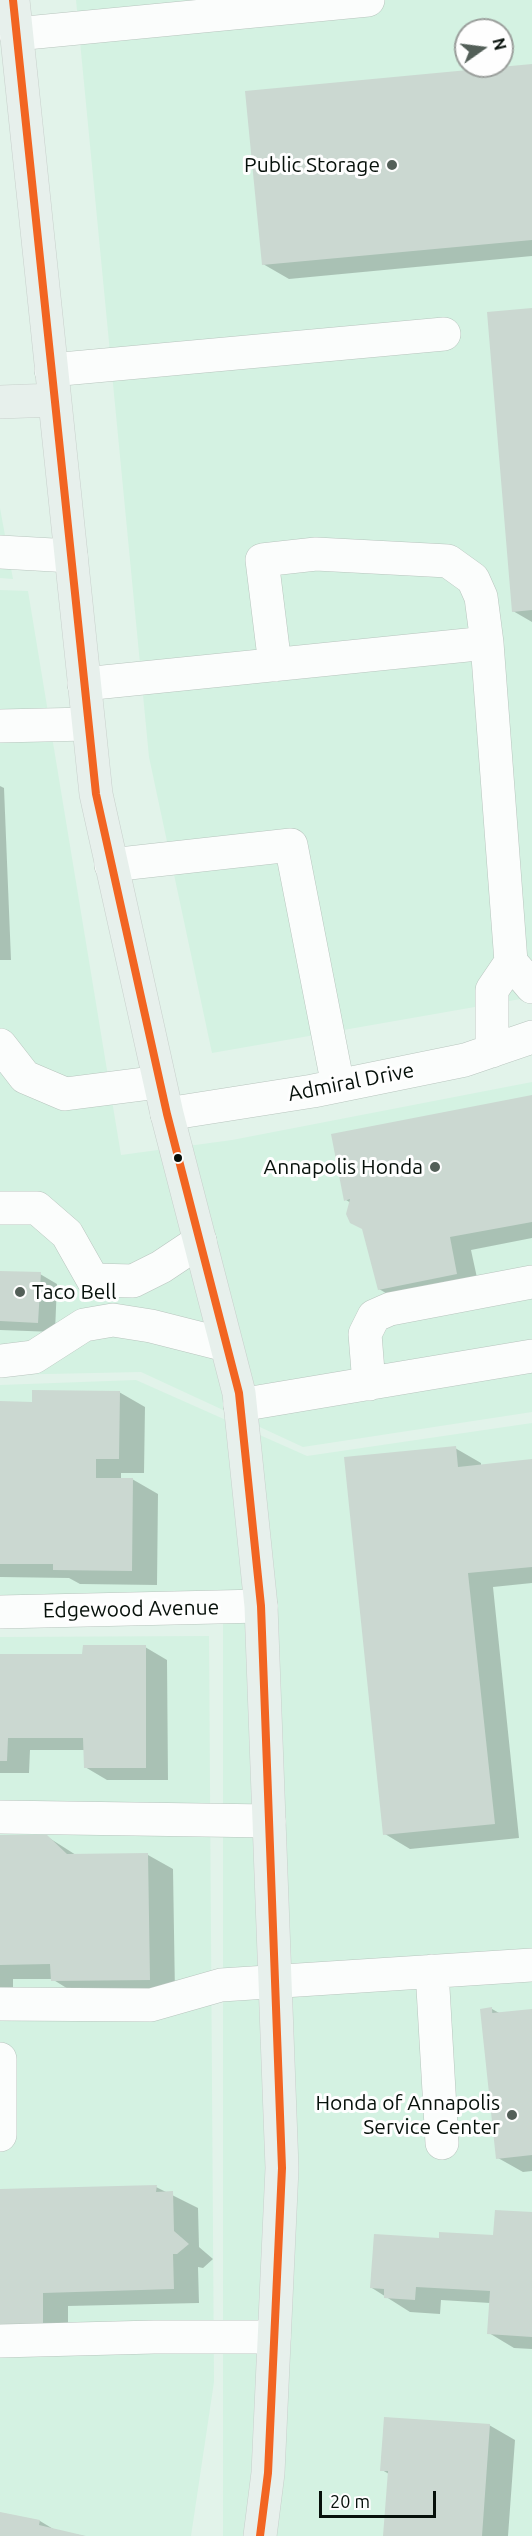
<!DOCTYPE html>
<style>
body{margin:0}
#map{position:relative;width:532px;height:2536px;overflow:hidden;background:#e2f3ea;font-family:Ubuntu,sans-serif}
canvas{display:block}
.north{position:absolute;left:454px;top:18px;width:60px;height:60px;box-sizing:border-box;background:#fefefe;border:2px solid #9b9f9c;border-radius:50%;rotate:76deg;font-size:16px;font-weight:700;line-height:24px;text-align:center;color:#06100a}
.north::after{content:'';display:block;margin:auto;width:21px;height:27px;background:#535f58;clip-path:polygon(50% 0,100% 100%,50% 72%,0 100%)}
.scale{position:absolute;left:319px;top:2491px;width:117px;height:27px;box-sizing:border-box;border:3px solid #06100a;border-top:0;padding-left:8px;font-size:18px;line-height:21px;white-space:nowrap;color:#06100a;-webkit-text-stroke:4px #fefefe;paint-order:stroke}
</style>
<div id="map">
<canvas width="532" height="2536"></canvas>
<div class="north">N</div>
<div class="scale">20 m</div>
</div>
<script>
const context = document.querySelector('canvas').getContext('2d');
context.lineJoin = 'round';
function fillPath(path, color) {
  context.fillStyle = color;
  context.fill(path, 'evenodd');
}
function shape(rows) {
  const path = new Path2D();
  for (const r of rows) {
    path.moveTo(r[0], r[1]);
    for (let i = 2; i < r.length; i += 2) path.lineTo(r[i], r[i + 1]);
  }
  return path;
}
function trace(path, color, width, dash) {
  context.strokeStyle = color;
  context.lineWidth = width;
  context.lineCap = dash ? 'butt' : 'round';
  context.setLineDash(dash || []);
  context.stroke(path);
}
function write(font, color, halo, rows, align = 'center') {
  context.font = font + ' Ubuntu,sans-serif';
  context.lineWidth = 6;
  context.setLineDash([]);
  context.textBaseline = 'middle';
  context.strokeStyle = halo;
  context.fillStyle = color;
  for (const [text, x, y, turn = 0] of rows) {
    context.save();
    context.translate(x, y);
    context.rotate((+turn || 0) * Math.PI / 180);
    context.textAlign = isNaN(turn) ? turn : align;
    if (halo) context.strokeText(text, 0, 0);
    context.fillText(text, 0, 0);
    context.restore();
  }
}
const built = shape([
 [76,0,532,0,532,997,212,1053,149,757],
 [466,30,502,30,502,66,466,66],
 [0,508,13,579,0,578],
 [0,590,28,591,121,1155,232,1140,532,1082,532,1412,303,1447,141,1372,0,1375],
 [136,1380,307,1456,532,1423,532,2536,223,2536,223,1592,0,1601,0,1385],
 [209,1636,214,2382,191,2536,0,2536,0,1637]
]);
const shadow = shape([
 [532,65,532,256,289,279,263,264],
 [532,309,532,622,513,611],
 [0,786,4,788,11,960,0,960],
 [532,1097,532,1238,471,1250,479,1287,401,1302,379,1289,363,1229,351,1203,346,1200,333,1135],
 [0,1272,40,1274,57,1284,55,1332,0,1330],
 [119,1392,145,1407,144,1473,121,1473,121,1479,132,1479,158,1494,157,1585,80,1584,69,1578,0,1577,0,1403,33,1403],
 [455,1448,481,1463,481,1466,532,1461,532,1583,493,1587,519,1838,410,1849,385,1834],
 [145,1647,167,1660,168,1780,107,1780,85,1767,85,1750,30,1750,29,1773,0,1773,0,1656,84,1656],
 [46,1836,76,1855,148,1855,173,1869,175,1994,78,1995,52,1979,13,1979,13,1999,0,1999,0,1837],
 [492,2009,501,2014,532,2010,532,2171,523,2172,498,2158],
 [156,2187,198,2208,199,2247,213,2259,203,2268,198,2267,199,2303,68,2306,68,2341,0,2342,0,2191],
 [532,2214,532,2349,514,2348,489,2333,490,2303,441,2300,440,2314,410,2312,372,2288,440,2240,495,2237],
 [489,2425,515,2440,508,2536,385,2536,389,2474,382,2470],
 [0,2514,40,2521,55,2530,84,2536,0,2536]
]);
const building = shape([
 [532,64,532,240,262,265,245,91],
 [532,308,532,610,512,612,487,312],
 [532,1095,532,1222,450,1237,457,1274,378,1290,362,1229,350,1223,346,1214,350,1199,344,1201,331,1134],
 [0,1271,41,1272,38,1323,0,1321],
 [32,1390,120,1391,119,1459,96,1459,96,1478,133,1478,132,1571,53,1570,53,1564,0,1564,0,1401,32,1402],
 [456,1446,458,1467,532,1459,532,1567,468,1573,495,1824,383,1835,344,1457],
 [83,1645,146,1645,146,1768,84,1768,83,1738,8,1738,7,1761,0,1761,0,1654,82,1654],
 [0,1835,47,1835,67,1854,148,1853,150,1980,51,1981,50,1964,0,1965],
 [492,2007,492,2013,532,2009,532,2155,496,2159,480,2009],
 [157,2185,156,2192,173,2191,174,2231,189,2244,177,2254,173,2254,174,2289,43,2293,43,2327,0,2328,0,2189],
 [495,2210,532,2212,532,2337,487,2334,490,2291,416,2287,415,2300,384,2298,384,2289,370,2288,374,2234,439,2238,439,2232,493,2235],
 [384,2417,490,2424,482,2536,383,2536,388,2471,380,2471],
 [0,2512,40,2520,39,2525,86,2536,0,2536]
]);
const minor = shape([
 [16,34,368,0],
 [51,370,444,334],
 [0,552,71,556],
 [275,665,262,560,316,554,448,561,473,579,481,597,487,643],
 [84,684,487,643,511,962],
 [0,726,88,724],
 [111,865,291,845,338,1086],
 [0,1045,25,1077,65,1094,159,1082],
 [492,1051,492,990,511,962,532,987],
 [167,1114,313,1091,465,1060,532,1037],
 [0,1208,37,1208,67,1234,93,1280,133,1281,161,1267,200,1241],
 [0,1361,34,1357,84,1325,113,1320,151,1326,226,1345],
 [369,1384,365,1334,374,1316,390,1309,532,1282],
 [240,1405,532,1356],
 [0,1612,261,1606],
 [0,1817,269,1821],
 [432,1971,442,2143],
 [0,2004,151,2005,221,1985,532,1965],
 [0,2059,0,2135],
 [0,2341,154,2337,274,2337]
]);
const major = shape([
 [13,0,96,794,167,1114,239,1393,261,1606,282,2168,268,2473,260,2536],
 [0,402,54,400]
]);
const bus1 = shape([
 [13,0,96,794,167,1114,239,1393,261,1606,282,2168,268,2473,260,2536]
]);
const markers = [
 [392,165,6,"#535f58"],
 [178,1158,5,"#06100a"],
 [435,1167,6,"#535f58"],
 [20,1292,6,"#535f58"],
 [512,2115,6,"#535f58"]
];
const poiNames = [
 ["Public Storage",380,165],
 ["Annapolis Honda",423,1167],
 ["Taco Bell",32,1292,"left"],
 ["Honda of Annapolis",500,2103],
 ["Service Center",500,2127]
];
const streetNames = [
 ["Admiral Drive",351,1082,-11],
 ["Edgewood Avenue",131,1609,-1]
];
fillPath(built, '#d4f2e2');
fillPath(shadow, '#0003');
fillPath(building, '#cbd8d1');
trace(minor, '#b8c5be', 34);
trace(major, '#c8d0cc', 34);
trace(minor, '#fbfdfc', 33);
trace(major, '#e7f0ec', 33);
trace(bus1, '#f26522', 8);
for (const [x, y, r, color] of markers) {
  const dot = new Path2D();
  dot.arc(x, y, r, 0, 2 * Math.PI);
  context.fillStyle = color;
  context.fill(dot);
  trace(dot, '#fefefe', 2);
}
write('21px', '#06100a', '#fefefe', poiNames, 'right');
write('21px', '#06100a', '#fefefe', streetNames);
</script>
